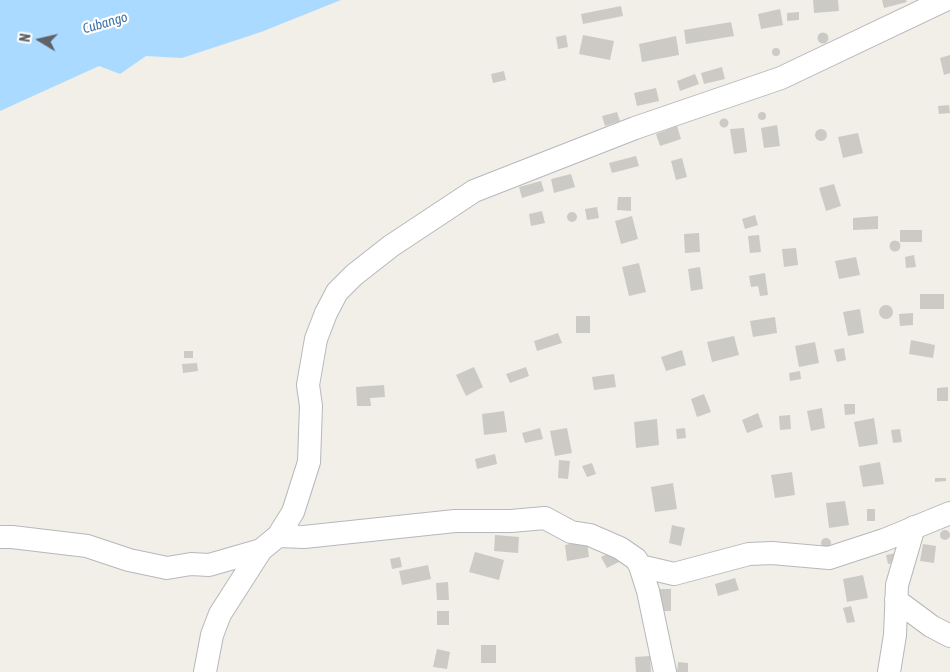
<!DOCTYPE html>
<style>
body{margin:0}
#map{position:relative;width:950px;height:672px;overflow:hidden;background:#f1efe8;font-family:"Asap Condensed",sans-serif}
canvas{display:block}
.north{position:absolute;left:15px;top:15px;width:50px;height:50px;-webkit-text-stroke:4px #fff;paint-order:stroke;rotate:279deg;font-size:14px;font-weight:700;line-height:20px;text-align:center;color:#5f6368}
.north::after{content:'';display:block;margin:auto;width:18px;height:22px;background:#5f6368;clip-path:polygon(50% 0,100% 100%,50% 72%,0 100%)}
</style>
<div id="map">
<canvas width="950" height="672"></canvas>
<div class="north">N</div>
</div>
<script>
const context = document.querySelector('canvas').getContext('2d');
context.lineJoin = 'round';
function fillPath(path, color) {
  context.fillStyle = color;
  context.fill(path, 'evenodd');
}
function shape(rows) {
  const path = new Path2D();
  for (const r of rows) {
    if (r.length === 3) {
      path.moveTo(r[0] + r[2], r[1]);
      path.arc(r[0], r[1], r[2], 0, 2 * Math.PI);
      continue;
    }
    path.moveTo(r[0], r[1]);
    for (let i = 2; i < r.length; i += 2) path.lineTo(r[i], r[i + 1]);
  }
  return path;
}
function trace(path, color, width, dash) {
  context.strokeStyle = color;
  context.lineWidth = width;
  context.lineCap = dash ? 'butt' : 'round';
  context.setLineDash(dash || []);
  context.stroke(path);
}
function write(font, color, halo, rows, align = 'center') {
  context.font = font + ' "Asap Condensed",sans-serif';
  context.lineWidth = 4.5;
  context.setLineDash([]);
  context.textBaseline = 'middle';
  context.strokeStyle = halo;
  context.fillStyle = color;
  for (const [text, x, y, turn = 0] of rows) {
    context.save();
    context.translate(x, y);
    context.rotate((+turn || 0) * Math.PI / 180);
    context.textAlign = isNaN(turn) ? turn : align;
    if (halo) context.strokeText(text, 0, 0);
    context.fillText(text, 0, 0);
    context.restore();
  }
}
const water = shape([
 [0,0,341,0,261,32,182,58,146,56,120,74,99,66,0,111]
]);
const building = shape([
 [813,0,838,0,839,11,814,13],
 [882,0,906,0,907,2,884,8],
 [621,6,623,16,583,24,581,14],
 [780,9,783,25,761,29,758,14],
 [799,12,799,20,787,21,787,13],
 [731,22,734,36,686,44,684,30],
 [823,38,5.5],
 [566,35,568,47,558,49,556,37],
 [583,35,614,41,610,60,579,54],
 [676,36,679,55,642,62,639,44],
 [776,52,4],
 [950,55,950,73,944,75,940,58],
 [722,67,725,79,704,84,701,73],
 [504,71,506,80,493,83,491,74],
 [695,74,699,84,680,91,677,81],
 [656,88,659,101,637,106,634,93],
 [949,105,950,113,939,114,938,106],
 [617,112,620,121,605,126,602,116],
 [762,116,4],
 [724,123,4.5],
 [777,125,780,146,764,148,761,128],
 [677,126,681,139,660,146,656,134],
 [744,128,747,152,734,154,730,129],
 [821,135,6],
 [858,133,863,153,843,158,838,137],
 [636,156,639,166,612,173,609,163],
 [682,158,687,177,676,180,671,161],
 [571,174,575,187,554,193,551,179],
 [541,181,544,191,522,198,519,187],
 [834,184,841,206,826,211,819,188],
 [618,197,631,197,631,211,617,210],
 [597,207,599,218,587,220,585,209],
 [542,211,545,223,531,226,529,214],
 [572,217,5],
 [755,215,758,225,745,229,742,219],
 [632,216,638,239,621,244,615,221],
 [878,216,878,229,853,230,853,218],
 [900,230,922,230,922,242,900,242],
 [699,233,700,252,685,253,684,234],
 [759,235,761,252,750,253,748,236],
 [895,246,5.5],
 [796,248,798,265,784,267,782,249],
 [914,255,916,267,906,268,905,257],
 [856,257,860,275,839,279,835,261],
 [639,263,646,292,629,296,622,267],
 [700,267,703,289,691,291,688,269],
 [765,273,768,295,760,296,758,286,751,287,749,276],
 [920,294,944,294,944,309,920,309],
 [886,312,7],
 [860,309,864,333,848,336,843,312],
 [913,313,913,325,900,326,899,314],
 [576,316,590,316,590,333,576,333],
 [775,317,777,333,753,337,750,321],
 [558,333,562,343,537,351,534,341],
 [734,336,739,355,712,362,707,342],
 [911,340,935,345,933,358,909,354],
 [815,342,819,363,799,367,795,346],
 [844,348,846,360,837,362,834,350],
 [682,350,686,365,666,371,661,357],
 [184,351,193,351,193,358,184,358],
 [197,363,198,371,183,373,182,364],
 [474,367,483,387,466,396,456,375],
 [526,367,529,376,510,383,506,374],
 [800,371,801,379,790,381,789,373],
 [614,374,616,387,594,390,592,377],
 [384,385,385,397,370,398,371,406,357,406,356,387],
 [948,387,948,401,937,401,937,388],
 [704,394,711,412,697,417,691,399],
 [844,404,855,404,855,414,845,415],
 [822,408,825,428,811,431,807,411],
 [504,411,507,432,484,435,482,414],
 [758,413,763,427,747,433,742,420],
 [790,415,791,429,780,430,779,416],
 [874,418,878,444,859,447,854,422],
 [657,419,659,445,636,448,634,422],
 [540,428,543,439,525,443,522,433],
 [567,428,572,453,555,456,550,431],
 [685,428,686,438,677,439,676,429],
 [900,429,902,442,893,443,891,430],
 [495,454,497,464,477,469,475,459],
 [559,460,570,461,568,479,558,478],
 [880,462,884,484,863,487,859,466],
 [592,463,596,474,587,477,582,466],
 [792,472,795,495,775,498,771,475],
 [935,478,946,478,946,481,935,482],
 [673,483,677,509,655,512,651,487],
 [845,501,849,525,829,528,826,503],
 [867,509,875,509,875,521,867,521],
 [672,525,685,528,681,546,669,543],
 [945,535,5],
 [495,535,519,537,518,553,494,551],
 [826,543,5],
 [587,541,589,557,567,561,565,545],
 [923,544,936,546,934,563,920,561],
 [613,551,619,562,607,568,601,557],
 [475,552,504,560,499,580,469,572],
 [897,553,898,562,888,564,886,555],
 [400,557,402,567,392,569,390,559],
 [428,565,431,579,402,585,399,571],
 [863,575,868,598,847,602,843,579],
 [735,578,739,590,718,596,715,584],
 [448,582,449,600,437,600,436,583],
 [660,589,671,589,671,611,660,611],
 [851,606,855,622,847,623,843,608],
 [437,611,449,611,449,625,437,625],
 [481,645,496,645,496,663,481,663],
 [437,649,450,652,447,669,433,667],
 [650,656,651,672,636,672,635,657],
 [678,662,688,663,688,672,677,672]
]);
const minor = shape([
 [278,536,304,537,455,521,511,521,545,518,571,532,590,535,620,548,636,559,640,566,674,574,749,554,772,553,829,558,884,540,950,513],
 [0,537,12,537,87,546,129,560,167,568,191,564,209,565,261,550],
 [640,566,648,591,665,672],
 [896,600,931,626,950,636],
 [205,672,212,635,220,614,261,550,278,536,293,512,309,462,311,406,308,385,316,339,326,313,337,292,354,275,391,246,474,191,635,128,781,78,945,0],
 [889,672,895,635,897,585,914,527]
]);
const waterNames = [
 ["Cubango",105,23,-16]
];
fillPath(water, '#aadaff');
fillPath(building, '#cccac5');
trace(minor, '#b5b8bc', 24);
trace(minor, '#fff', 22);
write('italic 14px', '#4174aa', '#fff', waterNames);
</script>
